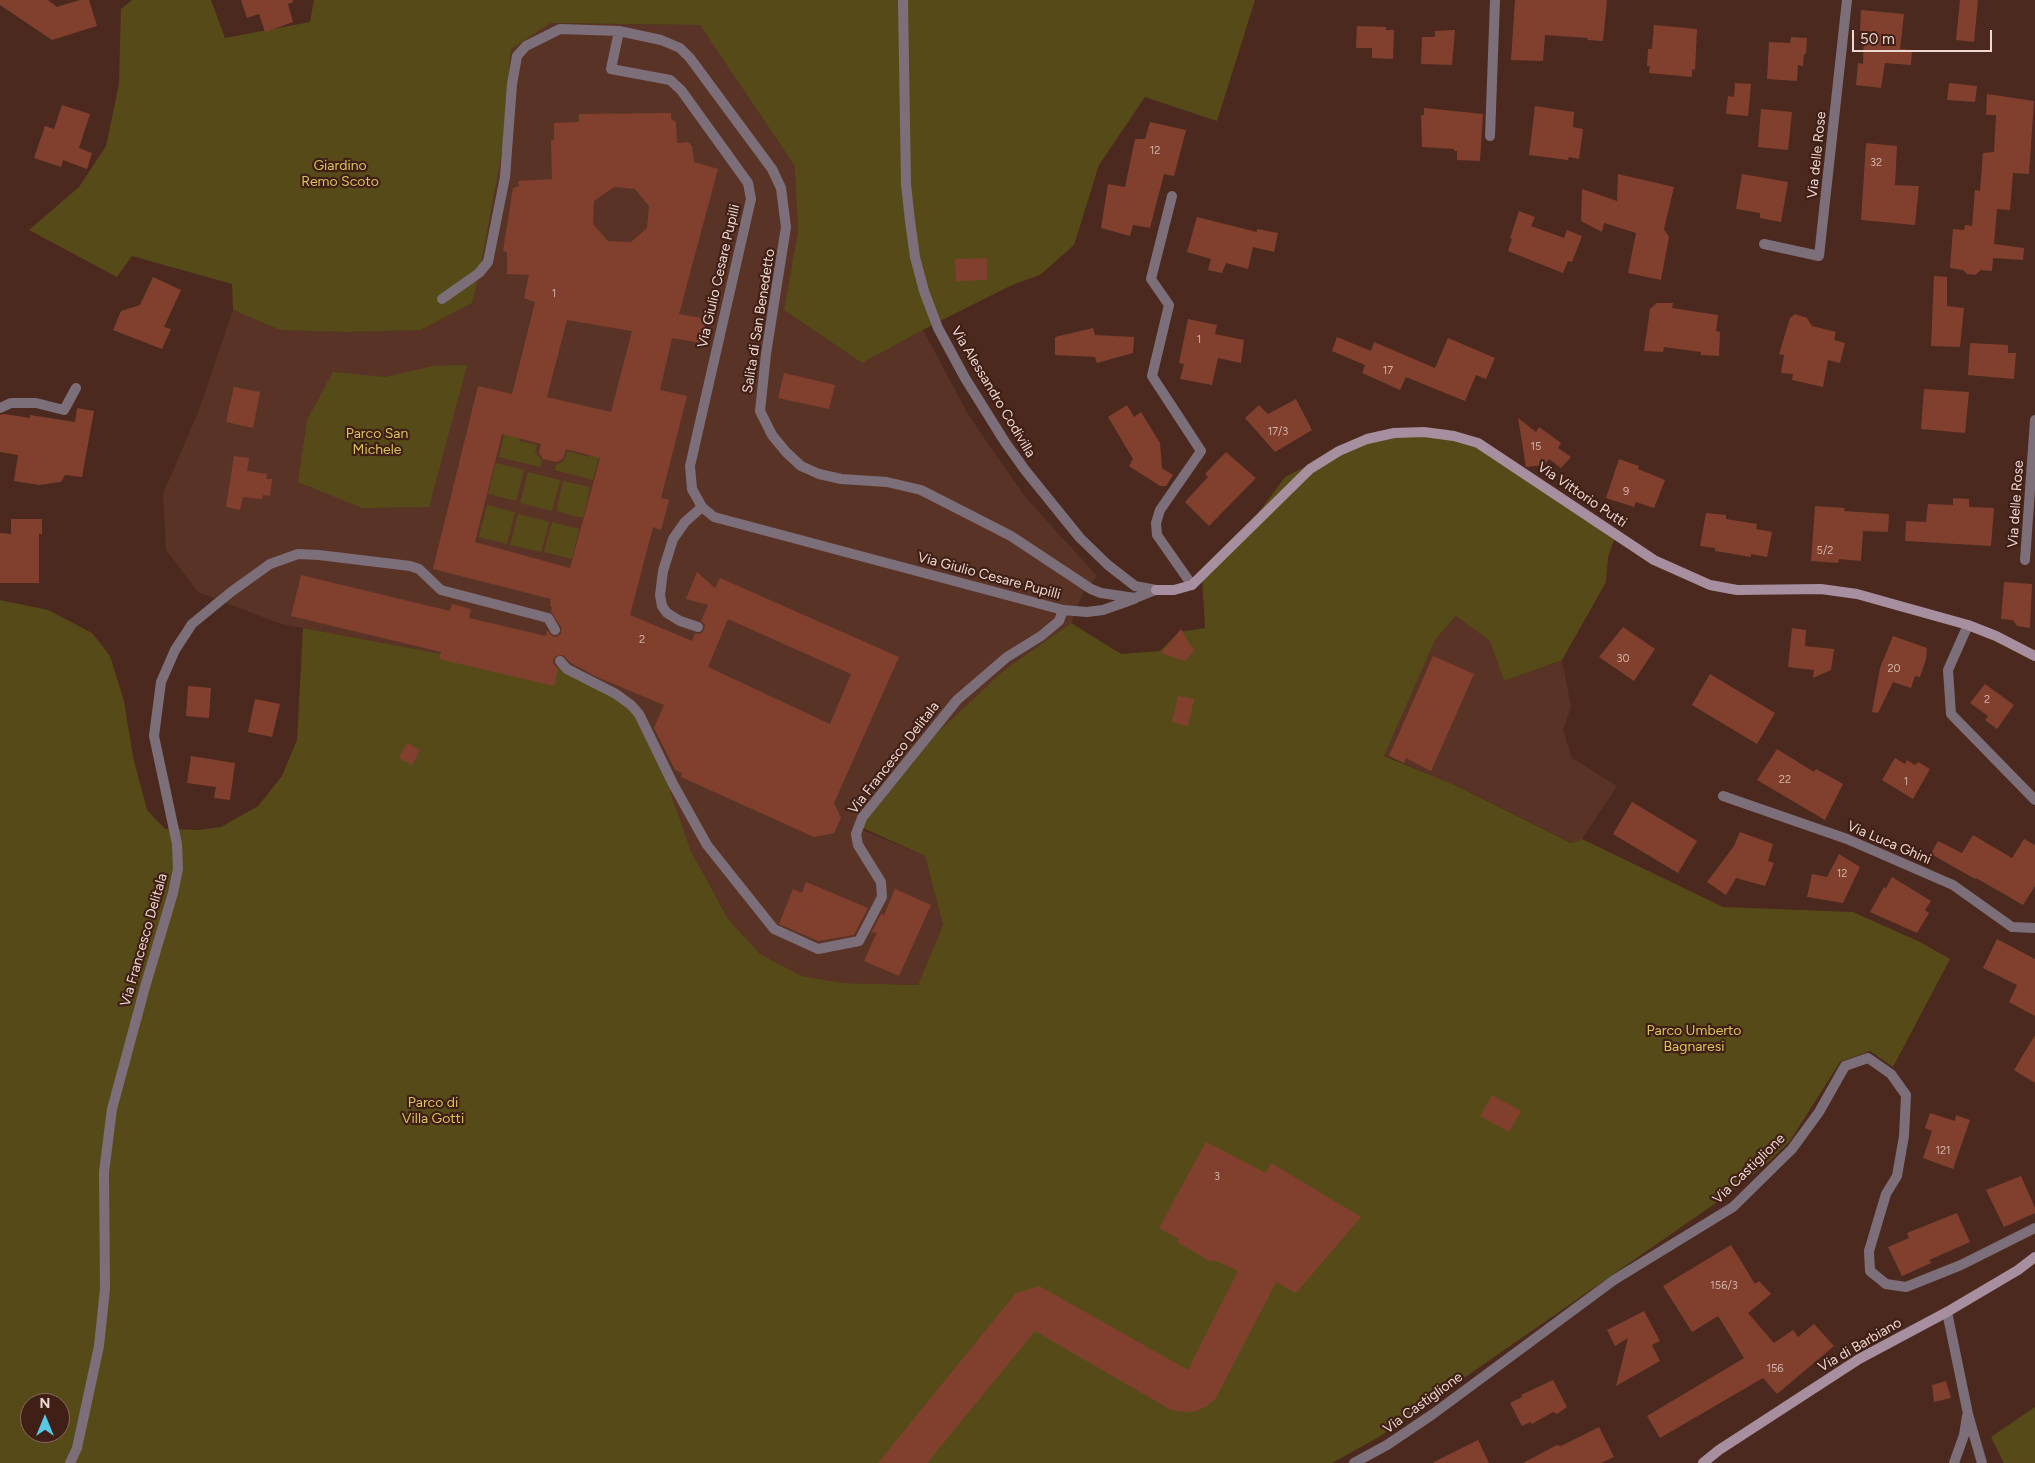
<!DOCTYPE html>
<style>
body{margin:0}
#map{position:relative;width:2035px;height:1463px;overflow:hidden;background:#4b291f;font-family:Figtree,sans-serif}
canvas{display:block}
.north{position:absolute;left:20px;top:1393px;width:50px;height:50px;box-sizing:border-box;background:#3f1f16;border:1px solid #856960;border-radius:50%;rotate:0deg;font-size:14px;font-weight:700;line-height:20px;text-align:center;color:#edd7d0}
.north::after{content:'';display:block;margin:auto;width:18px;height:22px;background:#58c8e4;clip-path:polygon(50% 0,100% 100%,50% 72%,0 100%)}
.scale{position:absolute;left:1852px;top:30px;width:140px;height:22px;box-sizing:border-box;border:2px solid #edd7d0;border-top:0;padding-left:6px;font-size:15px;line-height:18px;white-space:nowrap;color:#edd7d0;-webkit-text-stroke:4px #3f1f16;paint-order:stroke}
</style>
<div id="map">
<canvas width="2035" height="1463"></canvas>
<div class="north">N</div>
<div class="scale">50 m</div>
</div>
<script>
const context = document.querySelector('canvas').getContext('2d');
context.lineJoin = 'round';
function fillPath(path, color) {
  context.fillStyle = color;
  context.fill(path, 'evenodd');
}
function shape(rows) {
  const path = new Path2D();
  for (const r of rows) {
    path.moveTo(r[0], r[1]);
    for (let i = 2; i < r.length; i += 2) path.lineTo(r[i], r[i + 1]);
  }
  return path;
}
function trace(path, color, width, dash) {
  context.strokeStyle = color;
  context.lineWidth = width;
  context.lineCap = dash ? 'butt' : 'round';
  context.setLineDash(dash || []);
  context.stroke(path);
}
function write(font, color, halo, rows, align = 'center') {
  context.font = font + ' Figtree,sans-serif';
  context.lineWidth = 4.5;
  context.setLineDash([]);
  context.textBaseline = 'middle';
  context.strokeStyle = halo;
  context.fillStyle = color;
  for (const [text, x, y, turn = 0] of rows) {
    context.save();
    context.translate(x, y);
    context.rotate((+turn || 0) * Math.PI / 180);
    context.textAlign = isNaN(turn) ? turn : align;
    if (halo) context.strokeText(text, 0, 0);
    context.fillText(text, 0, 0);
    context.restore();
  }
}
const built = shape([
 [551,23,700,25,796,166,798,231,784,310,862,363,923,330,969,416,1026,498,1097,576,1082,595,1071,623,1003,671,938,732,859,815,858,828,925,856,943,925,918,985,842,983,802,976,760,954,728,919,691,851,670,795,659,747,442,654,281,624,198,592,166,550,163,494,199,410,233,310,280,330,346,332,421,330,472,303,479,275,503,147,511,49],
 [1457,616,1490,641,1504,681,1562,660,1571,707,1563,730,1572,758,1617,786,1582,839,1572,843,1450,783,1384,755,1435,640]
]);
const green = shape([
 [132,0,211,0,225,38,310,22,314,0,1255,0,1217,121,1145,97,1099,165,1074,245,1040,275,1012,285,936,323,862,363,784,310,798,231,795,166,700,25,551,23,511,49,503,147,479,275,472,303,421,330,346,332,280,330,233,310,232,284,132,256,117,277,29,230,79,187,106,146,119,84,121,9],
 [467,365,429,507,362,508,298,482,307,420,333,372,385,377,433,366],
 [1446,429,1506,456,1616,534,1608,557,1606,582,1562,660,1504,681,1490,641,1456,616,1435,640,1384,756,1450,783,1571,843,1582,839,1723,907,1853,912,1920,942,1950,959,1893,1067,1870,1051,1840,1062,1790,1141,1765,1165,1723,1198,1379,1437,1332,1463,0,1463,0,600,48,610,92,633,110,656,124,701,133,757,147,810,165,829,198,830,221,827,258,806,282,776,297,740,303,628,442,654,485,651,567,669,629,707,659,747,671,795,691,851,728,919,760,954,802,976,842,983,918,985,943,925,925,856,863,828,864,824,938,732,1003,671,1071,623,1121,654,1160,651,1179,632,1205,628,1202,574,1222,562,1285,477,1356,441],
 [30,1403,60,1403,60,1433,30,1433],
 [505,430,520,434,519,441,537,445,535,452,542,461,540,467,499,457],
 [567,451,589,457,591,451,600,453,593,480,555,470,556,465,564,461],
 [496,463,524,470,516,501,488,494],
 [528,472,560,480,552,511,520,503],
 [563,481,590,487,583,518,556,511],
 [487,505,515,512,507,544,479,537],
 [518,514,549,522,541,552,510,545],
 [552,522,579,529,572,559,544,552],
 [2035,1407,2035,1463,2004,1463,1991,1437]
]);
const building = shape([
 [0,0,48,0,57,7,80,0,89,0,97,26,52,40,0,5],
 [241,0,293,0,293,2,288,4,293,22,265,32,259,14,247,18],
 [1515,0,1607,0,1603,41,1587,40,1588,38,1545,35,1543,61,1511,60],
 [1960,0,1978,0,1974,42,1956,40],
 [1861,10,1904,14,1900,49,1912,50,1911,65,1885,63,1881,88,1856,85,1858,63,1863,64,1864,34,1860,33],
 [1654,25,1697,29,1695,70,1692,69,1692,77,1649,73,1650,66,1647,66,1648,49,1652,49],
 [1357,26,1386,27,1386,30,1394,30,1393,59,1372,58,1372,48,1356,48],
 [1455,30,1452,65,1421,64,1422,37,1435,37,1435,31],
 [1791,37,1807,38,1806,54,1804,54,1803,66,1798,65,1797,81,1767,79,1769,42,1790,43],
 [1735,83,1751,84,1748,116,1726,114,1728,96,1734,97],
 [1949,83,1977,86,1975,102,1947,100],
 [1987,94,2034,101,2029,174,2013,173,2010,210,1997,209,1994,244,2024,248,2023,260,1993,258,1992,271,1981,270,1975,275,1967,274,1963,270,1950,268,1953,229,1964,230,1965,225,1972,226,1975,190,1980,191,1983,153,1994,152,1996,115,1986,115],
 [62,105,90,114,79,148,92,153,87,169,63,160,61,167,34,158,45,126,54,129],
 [1535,106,1574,112,1573,127,1583,129,1579,159,1569,157,1568,160,1529,155],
 [1424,108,1483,114,1480,161,1457,160,1457,151,1454,151,1454,149,1422,147,1421,115,1424,115],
 [1761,109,1792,112,1788,150,1758,147],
 [671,113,671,119,676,122,677,143,688,142,692,146,694,162,718,169,679,314,707,319,701,343,672,338,660,390,687,396,661,498,669,500,661,530,653,527,630,615,692,641,695,633,700,634,704,630,705,625,701,621,708,605,686,599,697,572,715,588,720,578,899,657,834,803,841,818,834,833,814,837,681,777,682,773,675,770,654,728,664,705,597,677,571,663,563,655,556,656,553,659,553,663,558,669,554,686,439,659,441,652,291,616,301,575,450,611,452,604,471,609,469,618,546,636,547,630,552,636,556,637,561,634,561,627,551,612,552,607,550,606,551,599,433,569,478,386,512,394,535,302,524,298,529,275,507,274,507,252,503,251,513,188,519,186,518,181,552,179,551,140,554,140,554,123,579,122,579,114],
 [614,187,635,189,649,206,647,228,631,242,608,241,593,224,594,201],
 [567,320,632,331,611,412,547,397],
 [502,434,541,444,539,453,543,459,557,462,563,458,566,449,600,458,570,568,475,542],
 [728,619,851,674,830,724,708,667],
 [1150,122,1186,130,1174,176,1164,174,1150,228,1133,225,1130,236,1101,228,1108,184,1125,187,1135,139,1145,139],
 [1866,143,1897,146,1895,185,1919,186,1915,225,1861,220],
 [1618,174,1674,187,1664,229,1669,237,1661,280,1628,273,1636,233,1604,223,1602,232,1581,221,1582,189,1617,201],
 [1742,174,1788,182,1781,222,1760,218,1760,213,1736,209],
 [1519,211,1535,217,1531,226,1564,238,1567,230,1582,236,1572,262,1568,261,1563,273,1508,251,1512,239,1510,238],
 [1197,217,1257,232,1257,229,1278,233,1274,252,1253,247,1248,269,1226,263,1222,273,1208,270,1211,259,1187,252],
 [987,258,987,280,956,281,955,259],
 [1934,276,1947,277,1947,306,1964,308,1960,347,1931,346],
 [153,277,181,290,164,327,171,329,162,349,113,330,121,311,140,305],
 [1657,303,1673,303,1672,308,1718,315,1716,331,1720,332,1719,356,1701,355,1701,352,1664,347,1663,352,1644,351,1650,309],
 [1795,314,1807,318,1812,326,1836,332,1834,340,1845,343,1840,363,1828,360,1823,387,1792,380,1793,374,1781,373,1784,355,1779,354,1790,318],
 [1188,319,1217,325,1215,334,1244,340,1241,363,1218,358,1212,385,1180,379,1184,364,1179,363],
 [1093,328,1095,335,1134,337,1133,353,1097,363,1095,357,1055,355,1055,337],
 [1337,337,1371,351,1374,342,1435,368,1448,338,1495,358,1486,379,1476,375,1465,401,1406,377,1400,390,1362,373,1365,365,1332,351],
 [1970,343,2008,345,2008,353,2016,353,2014,379,1968,375],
 [784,373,835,385,829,409,778,398],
 [234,387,260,392,253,428,226,422],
 [1924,389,1969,392,1965,433,1921,429],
 [1296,399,1312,430,1275,452,1245,418,1259,405,1268,414],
 [1127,405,1134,417,1141,412,1160,443,1162,468,1173,475,1166,486,1160,486,1129,466,1133,459,1108,417],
 [77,408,94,411,82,477,65,475,61,482,39,485,14,481,18,455,0,452,0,415,4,414,30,418,30,415,75,422],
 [1518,418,1536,432,1539,427,1561,443,1558,448,1571,457,1561,468,1549,459,1544,465,1526,467],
 [1226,452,1256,478,1209,526,1185,502,1208,477,1205,474],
 [234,456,249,458,247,471,267,474,266,479,272,479,270,496,263,495,262,499,243,497,240,510,226,507],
 [1619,459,1639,466,1638,469,1665,480,1654,508,1636,502,1634,507,1606,498],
 [1953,498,1969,499,1969,507,1994,508,1991,546,1905,541,1906,521,1926,522,1928,504,1953,505],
 [1815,506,1845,508,1844,511,1889,514,1888,532,1863,531,1861,561,1839,559,1838,563,1811,561],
 [1706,513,1726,515,1726,519,1757,524,1756,529,1772,532,1767,557,1751,554,1751,557,1715,551,1715,548,1700,546],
 [11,519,42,519,42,534,39,534,39,583,0,583,0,533,11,534],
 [2004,582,2032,584,2030,628,2017,626,2013,620,2001,619],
 [1623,627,1655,649,1634,681,1599,657],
 [1792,628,1806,630,1805,646,1834,649,1831,670,1813,678,1814,670,1788,667],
 [1181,629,1191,646,1195,650,1185,661,1161,653],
 [1893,636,1927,648,1926,659,1920,677,1915,676,1911,688,1893,682,1878,713,1872,712,1880,668],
 [1433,656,1474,674,1431,771,1406,758,1404,763,1389,756],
 [1710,674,1775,713,1757,744,1692,705],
 [1985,684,2014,705,1997,729,1985,720,1988,716,1970,703],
 [188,686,211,688,209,718,186,716],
 [1178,696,1194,699,1188,726,1172,722],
 [255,699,280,704,272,737,248,732],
 [407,743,420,750,412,765,399,758],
 [1777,749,1814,772,1816,769,1843,784,1825,820,1757,780],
 [191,756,235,763,230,800,214,798,216,787,187,783],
 [1895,758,1905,764,1907,760,1915,765,1918,762,1930,769,1913,799,1882,780],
 [1632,802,1697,841,1678,873,1613,834],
 [1740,832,1773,844,1768,861,1774,863,1765,886,1736,878,1726,895,1707,882,1734,846],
 [1973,835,2012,858,2024,839,2035,845,2035,886,2023,905,1976,878,1975,879,1931,854,1938,841,1962,853],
 [1839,854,1860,867,1843,903,1807,897,1812,874,1827,877],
 [1892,877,1931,901,1925,910,1929,913,1917,933,1870,912,1884,887,1886,888],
 [806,882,868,908,854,935,818,941,779,924,793,889,802,893],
 [895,889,931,905,899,976,864,961,877,932,871,933,881,914,884,915],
 [1997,939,2035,959,2035,1016,2009,1002,2017,985,1983,968],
 [2035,1035,2035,1083,2014,1070],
 [1492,1095,1521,1111,1509,1132,1480,1116],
 [1930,1113,1955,1121,1956,1115,1970,1120,1953,1169,1923,1158,1932,1131,1925,1128],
 [1206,1142,1266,1173,1271,1163,1361,1217,1296,1293,1276,1282,1216,1398,1207,1406,1196,1411,1185,1412,1171,1410,1035,1331,927,1463,878,1463,1016,1293,1039,1286,1188,1370,1238,1271,1214,1260,1211,1262,1177,1242,1179,1239,1159,1228],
 [2021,1176,2035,1208,2035,1213,2004,1227,1986,1190],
 [1957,1213,1970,1242,1929,1260,1931,1263,1902,1276,1888,1247,1909,1238,1907,1233],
 [1731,1245,1755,1284,1759,1281,1771,1294,1748,1313,1774,1343,1793,1330,1798,1337,1814,1324,1834,1346,1777,1394,1763,1378,1660,1438,1647,1416,1744,1358,1718,1316,1692,1332,1663,1286],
 [1644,1311,1660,1341,1652,1345,1660,1361,1616,1386,1628,1338,1615,1346,1607,1330],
 [1553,1380,1567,1407,1557,1414,1553,1412,1532,1424,1530,1422,1522,1426,1510,1403,1522,1397,1521,1395],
 [1946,1381,1951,1398,1934,1402,1932,1385],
 [1599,1427,1614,1457,1601,1463,1523,1463,1557,1445,1561,1446],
 [1478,1440,1489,1463,1432,1463]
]);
const lane = shape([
 [619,31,611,69,670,80,681,90,748,183,751,199,690,466,692,489,702,507,714,517,1063,610,1087,612,1103,610,1134,599],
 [442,299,479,273,488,262,505,177,512,84,517,56,526,46,560,29,619,31,661,40,680,48,690,58,772,169,781,188,786,227,766,354,760,411,772,435,786,452,801,466,819,474,841,479,887,482,921,490,1011,536,1091,589,1101,593,1135,598],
 [698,627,680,621,667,613,662,606,660,595,663,571,673,539,685,522,702,507],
 [560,661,567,669,616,694,631,705,639,714,673,784,707,845,774,929,818,949,859,941,882,897,881,882,858,845,856,834,862,818,957,700,1007,657,1041,636,1059,621,1063,610],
 [70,1463,77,1448,99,1346,105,1289,104,1172,112,1109,145,987,173,893,178,869,177,844,154,736,161,682,175,650,192,624,231,592,270,564,298,554,319,555,410,566,419,569,441,590,548,618,555,630]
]);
const street = shape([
 [903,0,906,184,910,221,915,257,924,291,938,328,965,378,1005,442,1025,470,1080,538,1108,565,1135,586,1156,590],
 [1490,136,1495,0],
 [1172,196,1151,279,1169,305,1152,376,1201,451,1160,510,1156,523,1157,535,1192,585],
 [1764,244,1819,256,1847,0],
 [0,408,11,403,36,403,64,410,76,388],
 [2025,560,2035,420],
 [1135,598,1155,590],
 [1968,625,1948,670,1951,714,2035,800],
 [1723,796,1847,839,1953,885,2012,927,2035,928],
 [1947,1312,1968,1414,1982,1463],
 [1354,1463,1387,1445,1433,1414,1614,1280,1733,1207,1792,1149,1819,1112,1845,1066,1868,1058,1891,1074,1906,1095,1904,1136,1897,1176,1886,1194,1869,1251,1870,1271,1886,1284,1906,1287,1961,1265,2035,1228],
 [1954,1463,1964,1435,1967,1416]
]);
const secondary = shape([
 [1156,590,1174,590,1192,585,1310,469,1339,451,1367,439,1394,433,1424,432,1454,436,1478,443,1654,560,1710,585,1737,590,1821,589,1857,594,1968,625,1996,636,2035,656],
 [1703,1463,1719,1450,1859,1359,1947,1312,2018,1270,2035,1257]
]);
const numberNames = [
 ["12",1155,151],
 ["32",1876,163],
 ["1",554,294],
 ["1",1199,340],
 ["17",1388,371],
 ["17/3",1278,432],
 ["15",1536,447],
 ["9",1626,492],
 ["5/2",1825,551],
 ["2",642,640],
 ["30",1623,659],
 ["20",1894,669],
 ["2",1987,700],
 ["22",1785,780],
 ["1",1906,782],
 ["12",1842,874],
 ["121",1943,1151],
 ["3",1217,1177],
 ["156/3",1724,1286],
 ["156",1775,1369]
];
const streetNames = [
 ["Via delle Rose",1817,155,-84],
 ["Via Giulio Cesare Pupilli",719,276,-77],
 ["Salita di San Benedetto",759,321,-81],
 ["Via Alessandro Codivilla",993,392,59],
 ["Via Vittorio Putti",1582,495,34],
 ["Via delle Rose",2016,504,-86],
 ["Via Giulio Cesare Pupilli",989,576,15],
 ["Via Francesco Delitala",894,758,-52],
 ["Via Luca Ghini",1889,843,23],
 ["Via Francesco Delitala",144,940,-74],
 ["Via Castiglione",1749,1169,-44],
 ["Via di Barbiano",1860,1345,-30],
 ["Via Castiglione",1423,1403,-36]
];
const parkNames = [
 ["Giardino",340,166],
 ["Remo Scoto",340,182],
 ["Parco San",377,434],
 ["Michele",377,450],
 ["Parco Umberto",1694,1031],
 ["Bagnaresi",1694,1047],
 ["Parco di",433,1103],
 ["Villa Gotti",433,1119]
];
fillPath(built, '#5a3327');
fillPath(green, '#564b18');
fillPath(building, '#81402e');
trace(lane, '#7d6f79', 10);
trace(street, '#7d6f79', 10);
trace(secondary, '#a78fa0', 10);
write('11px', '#d2b1a8', null, numberNames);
write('14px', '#edd7d0', '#3f1f16', streetNames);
write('14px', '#dac25d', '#3f1f16', parkNames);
</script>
